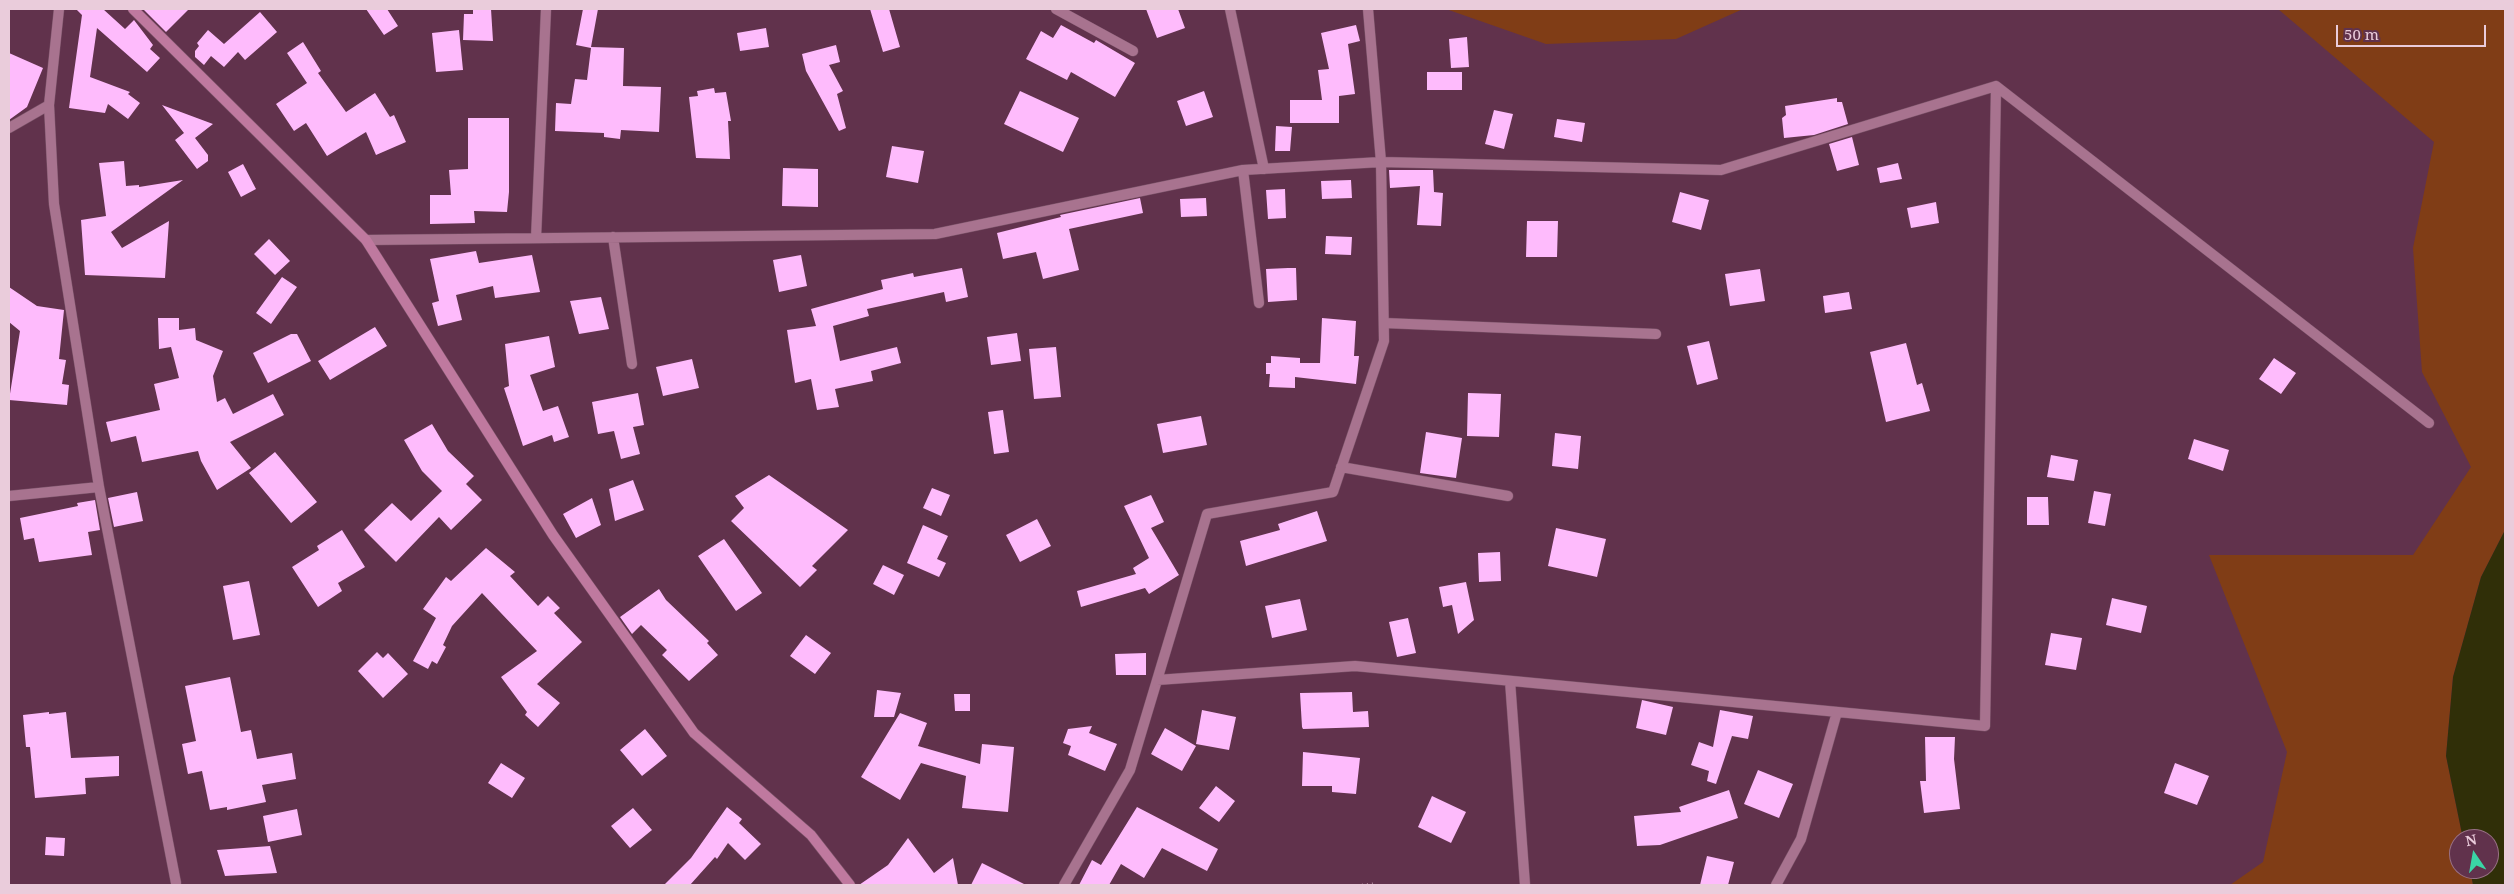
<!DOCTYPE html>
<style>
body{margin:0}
#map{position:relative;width:2514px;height:894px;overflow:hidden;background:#61324c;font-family:"Noto Serif",serif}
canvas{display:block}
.frame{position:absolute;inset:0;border:10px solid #eaccdb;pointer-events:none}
.north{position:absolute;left:2449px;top:829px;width:50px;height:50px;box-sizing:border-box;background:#61324c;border:1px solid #987085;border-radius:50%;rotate:348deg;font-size:14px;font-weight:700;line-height:20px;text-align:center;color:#eaccdb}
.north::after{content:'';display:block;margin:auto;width:18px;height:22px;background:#3ad4a5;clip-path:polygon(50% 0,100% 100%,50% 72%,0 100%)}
.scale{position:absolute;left:2336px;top:25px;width:150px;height:22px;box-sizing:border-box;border:2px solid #eaccdb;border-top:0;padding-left:6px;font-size:15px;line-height:18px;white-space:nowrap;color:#eaccdb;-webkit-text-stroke:4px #61324c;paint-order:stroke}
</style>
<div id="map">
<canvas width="2514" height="894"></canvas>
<div class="frame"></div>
<div class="north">N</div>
<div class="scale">50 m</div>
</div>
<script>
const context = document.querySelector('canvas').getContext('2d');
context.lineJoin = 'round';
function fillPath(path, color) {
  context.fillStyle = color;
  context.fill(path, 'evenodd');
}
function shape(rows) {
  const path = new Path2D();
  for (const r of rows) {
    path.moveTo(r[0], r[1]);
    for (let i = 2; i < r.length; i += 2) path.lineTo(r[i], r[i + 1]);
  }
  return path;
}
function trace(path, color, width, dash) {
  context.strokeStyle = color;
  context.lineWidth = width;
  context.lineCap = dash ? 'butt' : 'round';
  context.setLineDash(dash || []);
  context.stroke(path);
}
const green = shape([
 [1446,9,1743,9,1676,39,1546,44],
 [2278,9,2505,9,2505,530,2481,577,2453,677,2446,756,2463,839,2459,839,2459,869,2470,869,2473,885,2230,885,2263,862,2287,752,2209,555,2413,555,2471,467,2422,372,2413,248,2434,142]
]);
const water = shape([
 [2505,530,2505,885,2473,885,2470,869,2489,869,2489,839,2463,839,2446,756,2453,677,2481,577]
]);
const building = shape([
 [76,9,103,9,125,29,134,20,153,45,150,49,160,58,147,72,97,28,90,77,130,92,128,94,140,103,128,119,108,104,105,113,69,108,82,15],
 [143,9,189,9,166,32],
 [366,9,387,9,398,26,384,35],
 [473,9,491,9,493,41,463,40,464,14,473,14],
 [583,9,598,9,591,47,624,48,623,86,661,87,659,132,621,130,620,139,604,137,604,133,555,131,556,103,571,104,575,79,587,80,591,48,576,45],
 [870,9,889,9,900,47,883,52],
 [1146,9,1178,9,1185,28,1157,38],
 [260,12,277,32,245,60,238,52,224,67,211,56,204,65,195,57,195,51,199,46,197,43,208,30,224,44],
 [1061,25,1094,43,1096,40,1135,63,1115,97,1071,72,1067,80,1026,59,1041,31,1053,38],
 [1356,25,1360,41,1348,44,1355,94,1339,96,1339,123,1290,123,1290,100,1322,100,1318,70,1329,69,1321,33],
 [766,28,769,47,740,51,737,33],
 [459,30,463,70,436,72,432,33],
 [1467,37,1469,67,1451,68,1449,39],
 [303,42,321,71,318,73,346,112,375,93,390,117,394,115,406,142,376,155,366,132,327,156,306,123,294,131,276,104,307,83,287,53],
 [836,45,840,62,829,65,843,91,837,94,846,128,839,131,806,71,802,54],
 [9,53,43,68,27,107,9,120],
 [1427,72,1462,72,1462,90,1427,90],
 [714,88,715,93,726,92,731,121,728,121,730,159,696,158,689,97,698,96,697,91],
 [1020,91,1079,118,1063,152,1004,124],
 [1204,91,1213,117,1186,126,1177,101],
 [1837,98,1837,102,1842,102,1848,124,1814,135,1784,138,1782,118,1786,115,1785,106],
 [162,105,213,124,195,138,208,155,208,161,197,169,175,140,184,133],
 [1494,110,1513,114,1504,149,1485,144],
 [468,118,509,118,509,192,507,212,474,211,475,223,430,224,430,195,451,195,449,170,468,169],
 [1557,119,1585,123,1582,142,1554,137],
 [1276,126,1292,127,1290,151,1275,151],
 [1852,137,1859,165,1837,171,1829,144],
 [892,146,924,151,918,183,886,177],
 [124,161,126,186,139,185,139,187,183,180,111,232,122,248,169,221,165,278,85,275,81,220,106,216,99,163],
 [1898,163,1902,179,1880,183,1877,168],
 [243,164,256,189,241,197,228,172],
 [783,168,818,169,818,207,782,206],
 [1389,170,1433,170,1434,192,1443,193,1441,226,1417,225,1420,186,1390,188],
 [1351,180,1352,198,1322,199,1321,181],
 [1285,189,1286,218,1268,219,1266,190],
 [1680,192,1709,200,1701,230,1672,222],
 [1140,198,1143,213,1069,229,1079,270,1043,279,1036,252,1003,259,997,233,1061,217,1060,215],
 [1206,198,1207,216,1181,217,1180,199],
 [1936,202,1939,223,1911,228,1907,208],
 [1527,221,1558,221,1557,257,1526,257],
 [1326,236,1352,237,1351,255,1325,254],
 [269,239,290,261,275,275,254,254],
 [476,251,479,263,532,255,540,292,495,298,493,286,456,295,462,320,438,326,432,303,439,301,430,259],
 [801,255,807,286,779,292,773,260],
 [962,268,968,297,946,302,944,292,867,309,869,316,833,326,840,361,897,347,901,363,871,371,873,381,835,389,839,407,817,410,811,379,795,383,787,330,816,326,811,309,883,289,881,280,913,273,914,277],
 [1288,268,1296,268,1297,300,1268,302,1266,269],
 [1760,269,1765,301,1730,306,1725,274],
 [282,277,297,287,271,324,256,313],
 [9,287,37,306,64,310,59,359,66,360,62,384,69,385,67,405,9,400,20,331,9,322],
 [1849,292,1852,309,1825,313,1823,296],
 [601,297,609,329,579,334,570,301],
 [158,318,179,318,179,330,195,328,196,340,223,351,213,376,217,402,225,398,233,414,273,394,284,415,230,442,251,468,217,490,201,461,198,451,142,462,136,436,111,442,106,422,160,410,154,384,179,378,171,347,159,349],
 [1322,318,1356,321,1354,356,1359,356,1356,384,1295,377,1295,388,1269,387,1270,374,1266,374,1266,363,1271,363,1271,356,1300,358,1300,363,1320,363],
 [375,327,387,346,330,380,318,361],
 [1017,333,1021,361,991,365,987,337],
 [291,334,297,334,311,361,268,383,253,353],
 [549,336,555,367,530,375,543,411,558,406,569,437,554,442,552,435,523,446,504,388,509,386,505,344],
 [1709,341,1718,379,1697,385,1687,346],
 [1906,343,1917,385,1922,383,1930,411,1886,422,1870,352],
 [1056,347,1061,397,1034,399,1029,349],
 [2274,358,2296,373,2281,394,2259,379],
 [692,359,699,388,663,396,656,367],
 [638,393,644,425,633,427,640,454,621,459,614,431,598,434,592,402],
 [1468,393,1501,394,1499,437,1467,436],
 [1003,410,1009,452,994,454,988,412],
 [1201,416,1207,445,1163,453,1157,424],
 [432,424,448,451,474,476,466,484,482,500,451,530,439,517,396,562,364,530,392,503,411,521,442,491,422,471,404,440],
 [1426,432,1462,438,1456,478,1420,473],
 [1555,433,1581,436,1578,469,1552,466],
 [2194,439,2229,450,2223,471,2188,459],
 [275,452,317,502,291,523,249,473],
 [2051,455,2078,460,2074,481,2047,477],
 [769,475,848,530,812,566,817,570,800,587,731,521,744,508,735,496],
 [633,480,644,510,615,521,609,489],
 [932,488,950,495,941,516,923,508],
 [2094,491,2111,494,2105,526,2088,523],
 [137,492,143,521,114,527,108,498],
 [1151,495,1164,522,1151,528,1179,575,1149,594,1145,588,1081,607,1077,591,1136,574,1133,568,1149,558,1124,506],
 [2027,497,2048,497,2049,525,2027,525],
 [592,498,601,525,576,538,563,514],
 [95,500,100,530,88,532,92,555,39,562,34,538,24,540,20,518,78,506,77,503],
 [1317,511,1327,541,1246,566,1240,541,1280,530,1278,524],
 [1037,519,1051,546,1020,562,1006,535],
 [923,525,948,536,937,559,946,563,939,577,907,563],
 [1556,528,1606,539,1597,577,1548,566],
 [342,530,365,567,338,583,342,591,318,607,292,567,319,550,317,546],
 [724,539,762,593,736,611,698,556],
 [486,548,515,572,510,576,538,606,548,596,560,608,554,613,582,642,537,684,560,703,538,727,525,715,527,712,501,677,537,651,482,593,452,626,443,645,446,647,437,664,432,661,428,669,413,661,436,618,423,609,446,577,451,581],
 [1500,552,1501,581,1479,582,1478,553],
 [883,565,904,575,894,595,873,584],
 [249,581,260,635,233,640,223,586],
 [1466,582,1474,620,1458,634,1452,605,1443,607,1439,587],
 [659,589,666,600,709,641,707,643,718,655,689,681,662,655,667,650,641,625,632,634,620,617],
 [2112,598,2147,606,2141,633,2106,625],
 [1300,599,1307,630,1272,638,1265,606],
 [1408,618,1416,653,1397,657,1389,622],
 [2051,633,2082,638,2076,670,2045,665],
 [806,635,831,653,815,674,790,656],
 [377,652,383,658,388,653,408,674,383,698,358,671],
 [1146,653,1146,675,1116,675,1115,654],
 [230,677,241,732,251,730,257,759,292,753,296,779,262,785,266,802,227,810,227,807,210,810,202,771,188,774,182,744,196,741,185,686],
 [877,690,901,693,894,717,874,717],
 [1352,692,1353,712,1368,711,1369,727,1303,729,1302,727,1300,693],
 [954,694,970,694,970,711,955,711],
 [1642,700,1673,707,1666,735,1636,728],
 [1202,710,1236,717,1229,750,1196,744],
 [1720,710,1753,716,1748,739,1732,736,1716,784,1707,781,1709,771,1691,765,1699,742,1713,747],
 [49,712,49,714,66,712,71,758,119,756,119,776,85,778,86,794,35,798,30,747,26,747,23,715],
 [900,713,927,723,918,746,980,764,982,744,1014,747,1008,812,962,808,966,776,921,763,900,800,861,777],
 [1092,726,1089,733,1117,744,1105,771,1068,755,1071,746,1063,743,1068,729],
 [1165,728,1196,746,1182,771,1151,754],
 [645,729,667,756,642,776,620,750],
 [1925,737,1955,737,1954,759,1960,809,1924,813,1920,781,1926,781],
 [1303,752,1360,758,1356,794,1332,792,1332,786,1302,786],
 [501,763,525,778,512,798,488,783],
 [2175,763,2209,776,2197,805,2164,793],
 [1758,770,1793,784,1779,818,1744,804],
 [1216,786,1235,801,1219,822,1199,808],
 [1729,790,1738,818,1660,845,1637,846,1634,816,1681,812,1679,807],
 [1432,796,1466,812,1451,843,1418,827],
 [727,807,742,819,739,823,761,844,745,860,728,843,717,859,715,857,690,885,664,885,691,858],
 [1137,807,1218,849,1207,871,1162,848,1144,878,1121,864,1109,885,1079,885,1092,860,1101,865],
 [633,808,652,830,630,848,611,826],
 [297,809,302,835,268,842,263,816],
 [46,837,65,838,64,856,45,855],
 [908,838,934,873,953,858,958,885,859,885,888,865],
 [270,846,277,873,225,876,217,850],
 [1707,856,1734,862,1728,885,1700,885],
 [982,863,1026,885,971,885]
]);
const path = shape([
 [1362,885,1373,884]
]);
const street = shape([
 [59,9,49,105,54,204,99,487,176,883],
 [1056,9,1133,51],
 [1230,9,1264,169],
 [9,128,49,105],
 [1243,170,1259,303],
 [613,237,632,364],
 [536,238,546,9],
 [366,240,935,234,1243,170,1381,162,1721,170,1996,86,2429,423],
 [1384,323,1656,334],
 [1341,467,1508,496],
 [9,496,99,487],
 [1157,680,1355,666,1985,726,1996,86],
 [1510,681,1525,885],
 [1064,885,1130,770,1207,514,1333,492,1384,341,1381,162,1368,9],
 [1776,885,1801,839,1837,712]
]);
const secondary = shape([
 [133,9,366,240,553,535,694,733,811,835,850,885]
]);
fillPath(green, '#803d16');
fillPath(water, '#302f08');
fillPath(building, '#febbfc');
trace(street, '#795267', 11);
trace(secondary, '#795267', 11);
trace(path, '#ab8599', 3, [1, 4]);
trace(street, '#a8738f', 10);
trace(secondary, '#bf799f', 10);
</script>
